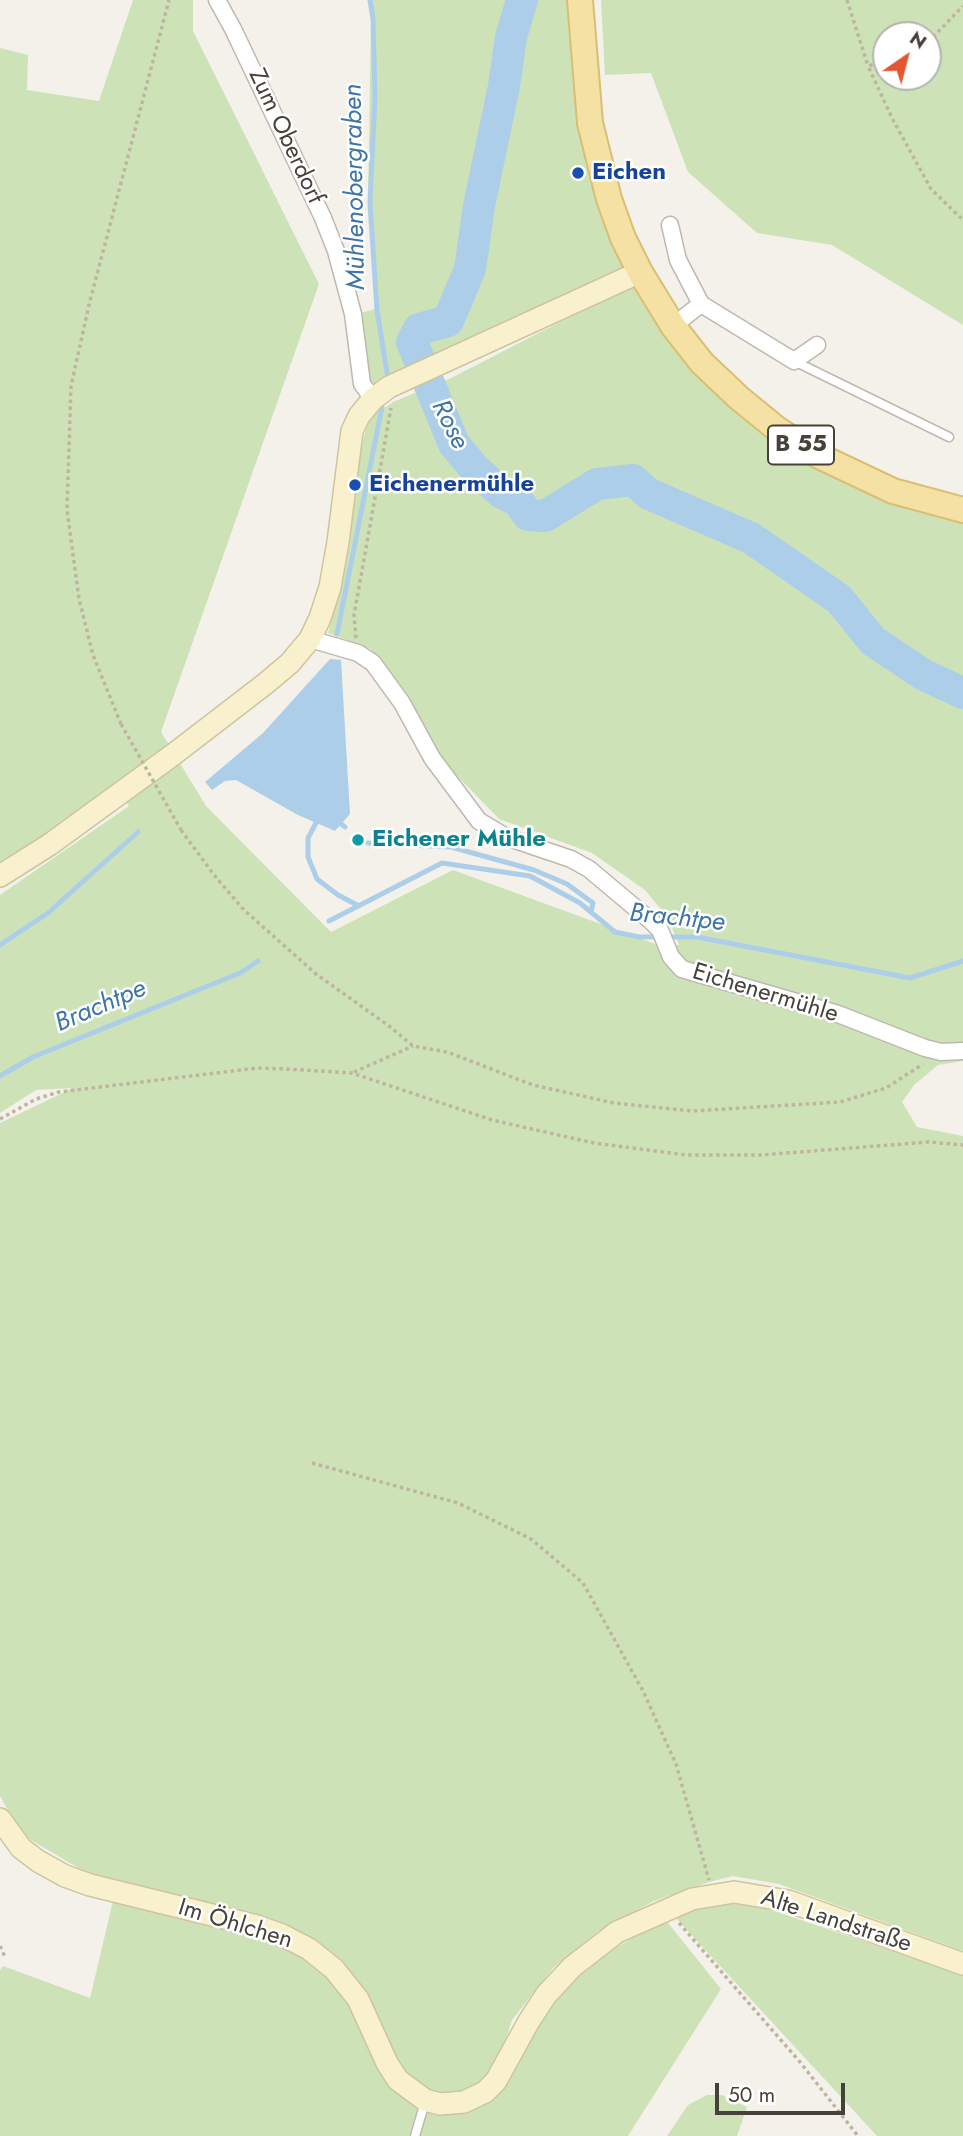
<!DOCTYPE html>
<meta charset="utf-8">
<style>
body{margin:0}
#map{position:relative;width:963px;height:2136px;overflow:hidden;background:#f3f1ea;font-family:Jost,sans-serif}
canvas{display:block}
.north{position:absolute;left:872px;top:21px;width:70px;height:70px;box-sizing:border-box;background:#fff;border:2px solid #b5b3b0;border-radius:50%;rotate:35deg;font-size:19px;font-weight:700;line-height:28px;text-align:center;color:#474239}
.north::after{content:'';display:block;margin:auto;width:24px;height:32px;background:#e45531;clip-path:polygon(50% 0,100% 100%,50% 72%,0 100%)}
.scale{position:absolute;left:715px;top:2083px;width:130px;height:32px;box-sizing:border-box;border:4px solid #474239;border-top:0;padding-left:9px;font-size:21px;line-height:24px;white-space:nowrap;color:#474239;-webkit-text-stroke:5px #fff;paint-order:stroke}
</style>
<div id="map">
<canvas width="963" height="2136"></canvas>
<div class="north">N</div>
<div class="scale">50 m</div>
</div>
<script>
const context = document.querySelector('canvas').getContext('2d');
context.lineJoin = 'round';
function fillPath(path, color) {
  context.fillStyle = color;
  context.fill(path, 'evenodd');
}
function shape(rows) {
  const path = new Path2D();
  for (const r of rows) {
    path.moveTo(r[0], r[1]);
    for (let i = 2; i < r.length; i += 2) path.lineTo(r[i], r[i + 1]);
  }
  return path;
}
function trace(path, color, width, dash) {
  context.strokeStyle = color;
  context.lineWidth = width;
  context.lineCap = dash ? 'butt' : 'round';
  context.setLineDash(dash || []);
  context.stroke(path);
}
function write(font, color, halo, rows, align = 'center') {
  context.font = font + ' Jost,sans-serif';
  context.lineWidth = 5;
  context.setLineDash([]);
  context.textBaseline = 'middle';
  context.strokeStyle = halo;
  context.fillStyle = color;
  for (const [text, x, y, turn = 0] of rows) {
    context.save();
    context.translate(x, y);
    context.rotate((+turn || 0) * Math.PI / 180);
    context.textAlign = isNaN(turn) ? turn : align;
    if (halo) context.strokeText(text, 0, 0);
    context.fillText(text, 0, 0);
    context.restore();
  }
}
const green = shape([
 [133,0,193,0,193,31,319,284,161,732,206,806,331,932,453,870,658,945,679,945,668,918,645,890,592,853,499,819,437,755,408,703,371,649,328,633,342,579,362,443,370,418,393,402,451,378,636,283,736,406,963,519,963,1061,938,1065,914,1085,902,1102,917,1127,963,1136,963,1951,779,1884,733,1876,709,1882,654,1901,598,1931,554,1967,512,2020,487,2100,495,2099,536,2024,576,1979,617,1947,665,1919,721,1989,628,2136,0,2136,0,1970,3,1966,90,1998,117,1884,80,1869,21,1834,0,1796,0,1123,73,1088,36,1090,0,1113,0,895,129,806,121,793,0,871,0,48,28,55,27,90,99,101],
 [368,0,575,0,628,269,377,388,370,380,361,313,375,309,368,201,371,19],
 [601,0,963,0,963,325,832,245,757,233,688,172,651,73,605,75],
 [886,35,928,35,928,77,886,77],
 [724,1902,772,1910,963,1975,963,2136,877,2136,674,1916],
 [707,2095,722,2095,747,2107,737,2136,667,2136,688,2105]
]);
const water = shape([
 [330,659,341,660,350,814,335,831,298,815,236,780,225,781,212,790,205,782,263,733]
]);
const stream = shape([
 [370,0,373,19,375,96,370,203,377,310,387,373],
 [337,634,382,407],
 [316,823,308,838,308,857,317,879,338,895,359,906],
 [341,824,345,827],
 [368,843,451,847,534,870,567,884,593,903,591,912],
 [329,921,442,863,530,876,580,903,615,932,639,937,697,937,910,978,963,961],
 [0,945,48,913,138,832],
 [0,1076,33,1057,240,973,258,961]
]);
const river = shape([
 [522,0,511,37,504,86,479,206,470,269,448,321,419,329,412,342,454,444,475,469,502,493,518,501,528,515,545,516,597,484,633,480,649,494,751,538,839,599,873,641,924,675,963,693]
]);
const path = shape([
 [847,0,868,66],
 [928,42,963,6],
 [886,61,868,66,893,120,931,189,963,220],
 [356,638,354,615,391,408],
 [121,724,93,655,79,599,67,510,71,386,89,305,169,0],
 [181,830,214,875,244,910,316,974,389,1026,413,1046,447,1052,533,1085,614,1103,692,1111,840,1102,886,1088,923,1064],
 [354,1072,413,1046],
 [0,1119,36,1099,59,1092,257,1068,287,1069,352,1073,492,1120,594,1143,686,1155,761,1155,929,1142,963,1145],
 [312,1463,458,1503,531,1539,583,1583,643,1691,676,1764,709,1880],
 [679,1923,800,2062,858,2136],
 [0,1946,5,1957]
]);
const lane = shape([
 [794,361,949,437],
 [415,2136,425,2102]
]);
const street = shape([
 [217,0,233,29,323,218,336,251,353,314,362,384,373,399],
 [670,225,678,260,701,304,794,361,817,345],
 [673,326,701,304],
 [310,639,358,653,373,663,402,703,432,758,479,821,506,837,571,859,589,869,651,921,660,930,671,957,682,969,838,1014,925,1048,941,1052,963,1051]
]);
const secondary = shape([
 [0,876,49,845,174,754,265,684,290,663,310,639,320,618,330,587,338,542,352,431,359,416,373,399,389,387,640,272],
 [0,1819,21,1848,38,1861,65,1876,90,1885,257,1926,282,1935,309,1949,334,1969,358,1999,387,2063,398,2080,425,2100,440,2104,464,2102,485,2092,496,2081,529,2021,546,1995,572,1967,617,1932,692,1899,734,1892,788,1901,963,1964]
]);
const primary = shape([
 [580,0,590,123,609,199,623,238,640,272,673,326,702,363,739,398,777,429,819,456,893,491,963,510]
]);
const pathBridge = shape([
 [121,724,181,830]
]);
const markers = [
 [578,173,7,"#1a4fb4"],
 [355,485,7,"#1a4fb4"],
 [358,840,7,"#0f9aa8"]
];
const shields = [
 [801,445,66]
];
const shieldNames = [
 ["B 55",801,445]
];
const streetNames = [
 ["Zum Oberdorf",285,137,65],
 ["Eichenermühle",765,994,17],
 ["Alte Landstraße",836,1922,18],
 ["Im Öhlchen",235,1925,17]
];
const transitNames = [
 ["Eichen",592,173],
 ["Eichenermühle",369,485]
];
const cultureNames = [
 ["Eichener Mühle",372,840]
];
const waterNames = [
 ["Mühlenobergraben",356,187,-91],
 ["Rose",449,425,63],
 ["Brachtpe",677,919,6],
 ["Brachtpe",101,1007,-23]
];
fillPath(green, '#cde3b7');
fillPath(water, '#adcee9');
trace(stream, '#adcee9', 5);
trace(river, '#adcee9', 32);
trace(lane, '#beb9ae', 11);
trace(street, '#beb9ae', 19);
trace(secondary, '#cec59e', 24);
trace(primary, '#d8bf74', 28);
trace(path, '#beb5a0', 3.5, [3.5, 3.5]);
trace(lane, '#fff', 8);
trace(street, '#fff', 16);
trace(secondary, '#f9f1ce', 21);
trace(primary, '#f4e1a3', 24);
trace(pathBridge, '#beb5a0', 3.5, [3.5, 3.5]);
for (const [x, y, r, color] of markers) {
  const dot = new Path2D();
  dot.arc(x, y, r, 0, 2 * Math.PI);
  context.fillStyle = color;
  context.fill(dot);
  trace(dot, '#fff', 2.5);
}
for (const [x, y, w] of shields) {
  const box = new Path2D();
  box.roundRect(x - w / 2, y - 19.5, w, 39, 5);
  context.fillStyle = '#fff';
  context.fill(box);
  trace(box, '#474239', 2);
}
write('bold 23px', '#474239', null, shieldNames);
write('24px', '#474239', '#fff', streetNames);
write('bold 24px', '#164399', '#fff', transitNames, 'left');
write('bold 24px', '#0d838f', '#fff', cultureNames, 'left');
write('italic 26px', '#3d75a8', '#fff', waterNames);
</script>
